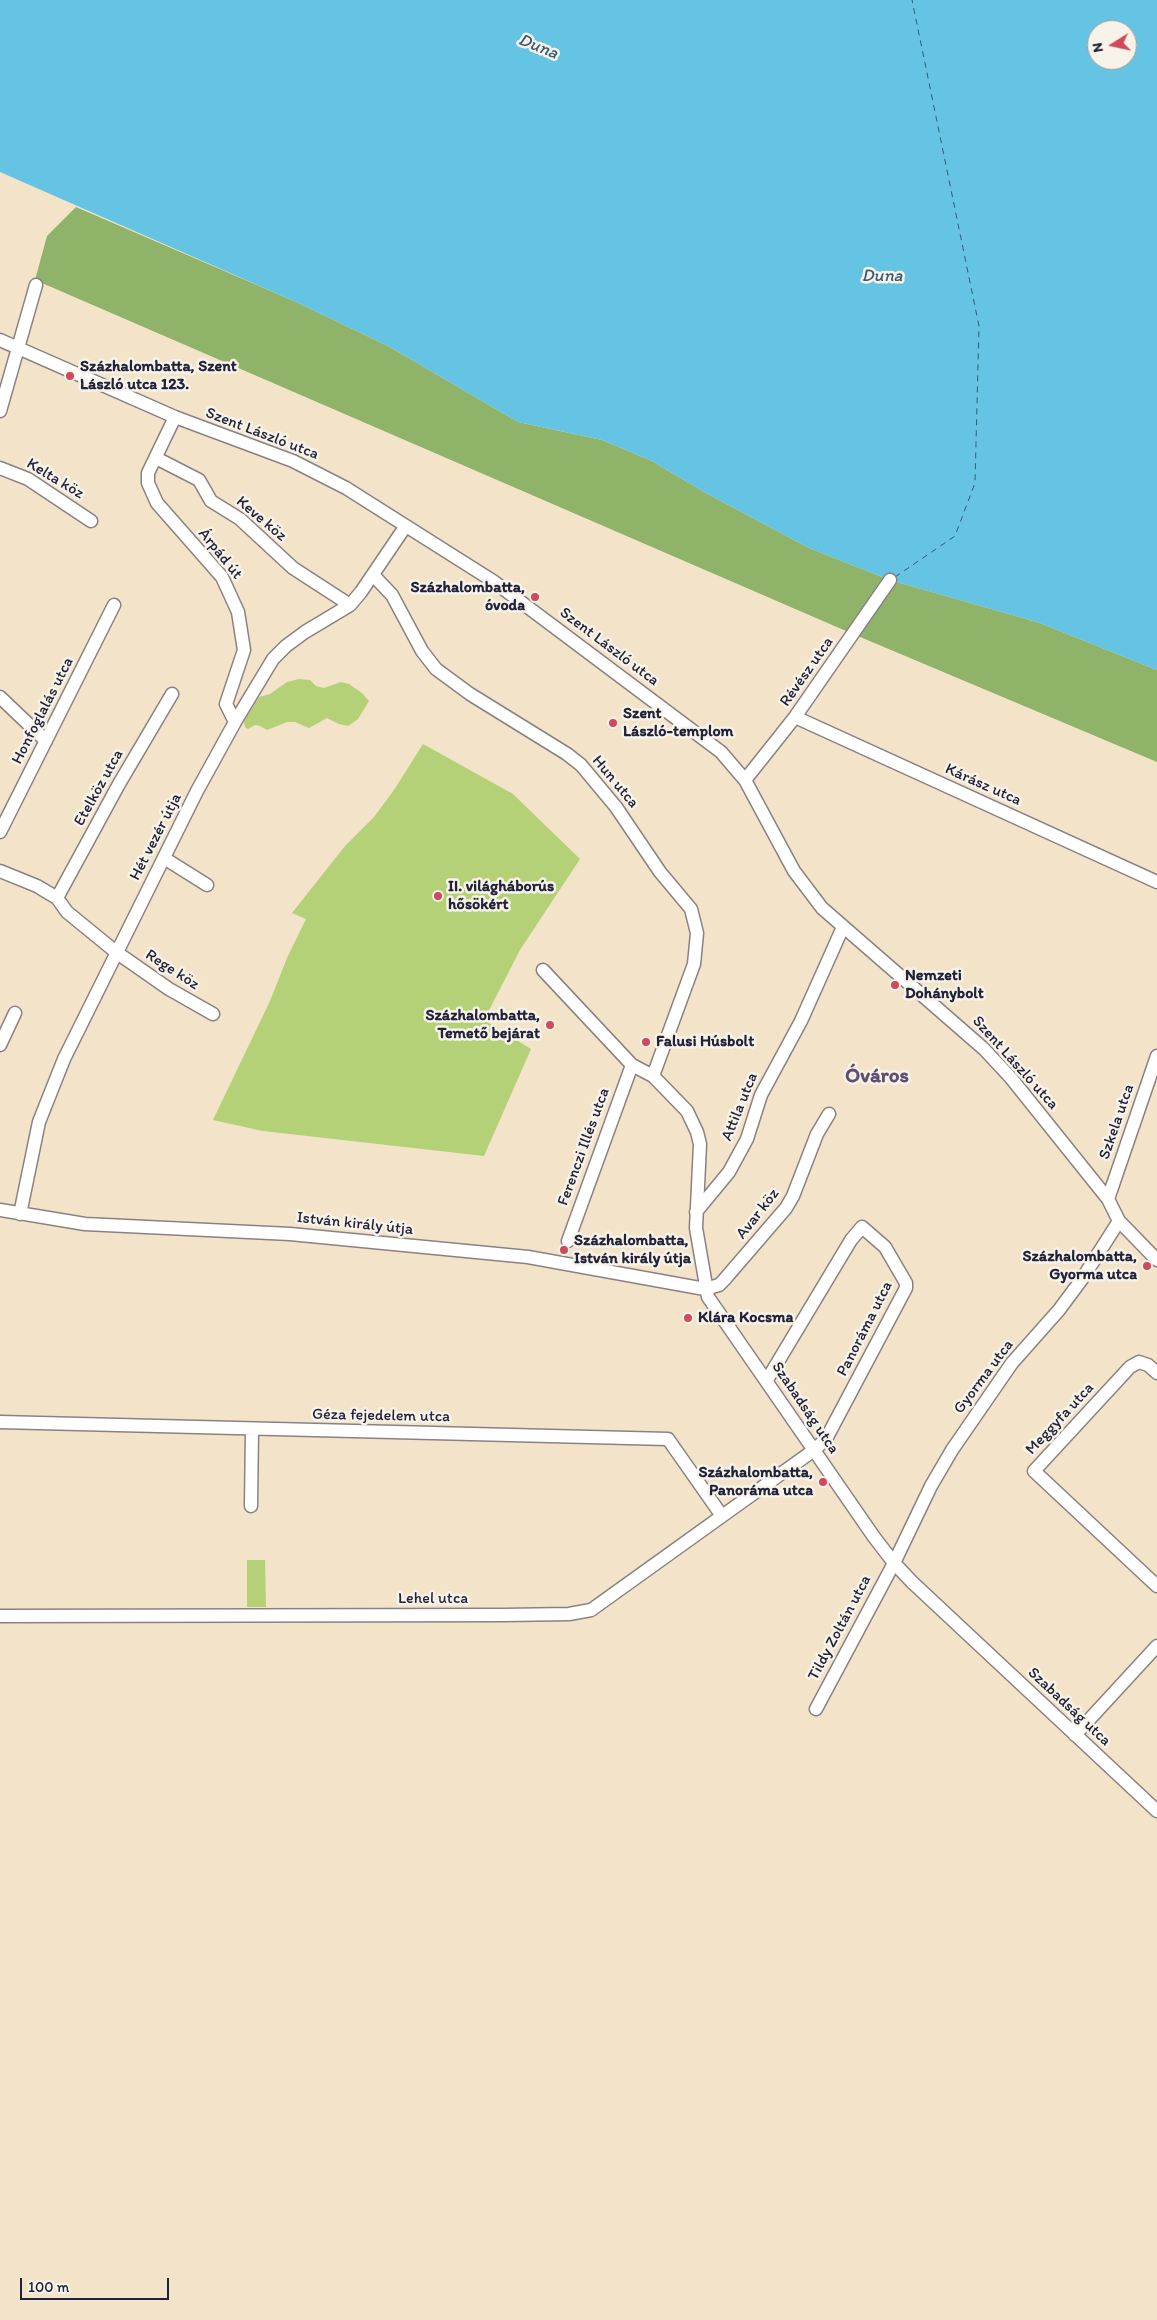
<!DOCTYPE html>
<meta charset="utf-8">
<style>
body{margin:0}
#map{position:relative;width:1157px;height:2320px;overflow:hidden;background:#f2e3c9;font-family:Itim,sans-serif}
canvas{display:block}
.north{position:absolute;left:1087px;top:20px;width:50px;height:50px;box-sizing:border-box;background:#f7f3e8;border:1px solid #a29fa3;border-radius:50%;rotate:260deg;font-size:14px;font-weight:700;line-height:20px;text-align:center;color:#22223b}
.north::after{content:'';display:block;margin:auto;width:18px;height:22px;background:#d1495b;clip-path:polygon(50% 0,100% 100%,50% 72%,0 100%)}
.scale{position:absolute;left:20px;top:2278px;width:149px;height:22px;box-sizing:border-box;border:2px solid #22223b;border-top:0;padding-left:6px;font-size:15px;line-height:18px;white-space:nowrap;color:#22223b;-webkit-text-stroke:4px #f7f3e8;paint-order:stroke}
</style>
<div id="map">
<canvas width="1157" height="2320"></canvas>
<div class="north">N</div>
<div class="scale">100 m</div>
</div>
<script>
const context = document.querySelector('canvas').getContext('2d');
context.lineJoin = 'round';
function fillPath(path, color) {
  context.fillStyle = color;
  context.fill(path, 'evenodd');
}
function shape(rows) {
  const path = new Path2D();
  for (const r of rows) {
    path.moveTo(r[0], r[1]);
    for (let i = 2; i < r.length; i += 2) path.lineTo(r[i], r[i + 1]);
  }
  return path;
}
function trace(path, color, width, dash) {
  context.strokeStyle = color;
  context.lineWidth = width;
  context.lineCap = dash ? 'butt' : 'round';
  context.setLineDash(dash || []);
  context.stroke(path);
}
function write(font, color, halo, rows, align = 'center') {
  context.font = font + ' Itim,sans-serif';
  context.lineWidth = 5;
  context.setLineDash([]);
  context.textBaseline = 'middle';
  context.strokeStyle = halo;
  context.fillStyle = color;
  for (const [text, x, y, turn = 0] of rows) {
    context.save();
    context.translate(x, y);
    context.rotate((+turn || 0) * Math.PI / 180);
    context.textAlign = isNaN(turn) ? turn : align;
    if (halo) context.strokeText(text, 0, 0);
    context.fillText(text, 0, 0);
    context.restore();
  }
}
const green = shape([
 [299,679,310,680,316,686,324,688,341,682,349,684,362,693,369,701,358,719,348,726,339,724,327,718,309,728,295,722,287,722,267,730,260,726,255,725,248,729,245,727,244,721,259,697,270,694,287,682],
 [423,744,513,794,580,859,520,950,484,1020,531,1049,484,1156,263,1131,213,1120,270,1001,287,958,306,919,292,913,345,846,374,817,394,790],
 [247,1560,265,1560,266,1607,247,1607]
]);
const forest = shape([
 [76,207,294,301,388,346,518,422,602,440,652,461,704,492,809,548,890,580,1040,623,1157,670,1157,762,853,634,35,280,47,236]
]);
const water = shape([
 [0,0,1157,0,1157,670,1040,623,890,580,809,548,704,492,652,461,602,440,518,422,388,346,294,301,0,172],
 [1097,30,1127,30,1127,60,1097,60]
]);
const ferry = shape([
 [895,577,955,536,975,483,979,326,912,0]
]);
const minor = shape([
 [0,340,175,417,293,461,346,488,493,581,721,752,745,780,794,871,822,908,984,1049,1011,1078,1108,1199,1119,1221,1157,1260],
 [0,411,36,285],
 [175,417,148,473,148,483,157,503,222,577,238,612,244,650,226,704,235,722],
 [156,458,199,480,211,501,240,519,293,568,350,605],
 [0,468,28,479,91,521],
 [373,575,392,595,422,651,436,669,470,694,567,754,581,765,616,807,660,872,691,909,697,933,694,964,653,1076],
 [0,697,46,741],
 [795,717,1157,882],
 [745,780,795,717,890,580],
 [0,832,114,605],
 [164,858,207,885],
 [0,871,37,886,57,898,67,912,116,952,169,989,213,1014],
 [57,898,119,784,172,694],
 [543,970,632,1065,653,1076,687,1111,697,1132,700,1144,696,1228,708,1297,874,1537,894,1563,912,1582,1157,1811],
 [0,1045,15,1013],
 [1108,1199,1157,1056],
 [0,1210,85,1224,290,1234,528,1257,705,1289,719,1285,724,1280,786,1208,793,1196,817,1134,829,1114],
 [696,1212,729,1172,747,1139,761,1095,801,1021,843,927],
 [20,1214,39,1122,64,1059,197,791,235,722,273,659,286,646,305,632,350,605,361,592,405,527],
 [568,1241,632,1065],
 [1157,1373,1148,1365,1139,1362,1130,1367,1034,1471,1157,1586],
 [0,1422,668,1439,722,1516],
 [251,1506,252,1429],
 [0,1616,504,1615,569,1614,591,1610,814,1450,826,1439,906,1288,906,1283,885,1247,862,1227,851,1240,767,1380],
 [816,1709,894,1563,931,1486,952,1450,1012,1363,1059,1310,1082,1279,1119,1221],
 [1075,1735,1157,1646]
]);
const markers = [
 [70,376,5,"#d1495b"],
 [535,597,5,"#d1495b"],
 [613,723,5,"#d1495b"],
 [438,896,5,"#d1495b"],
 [895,985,5,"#d1495b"],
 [550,1025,5,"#d1495b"],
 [646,1042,5,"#d1495b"],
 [564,1250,5,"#d1495b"],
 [1147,1266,5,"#d1495b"],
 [688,1318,5,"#d1495b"],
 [823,1482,5,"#d1495b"]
];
const poiNames = [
 ["Százhalombatta, Szent",80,367],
 ["László utca 123.",80,385],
 ["Százhalombatta,",525,588,"right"],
 ["óvoda",525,606,"right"],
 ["Szent",623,714],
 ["László-templom",623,732],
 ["II. világháborús",448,887],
 ["hősökért",448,905],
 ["Nemzeti",905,976],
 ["Dohánybolt",905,994],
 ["Százhalombatta,",540,1016,"right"],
 ["Temető bejárat",540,1034,"right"],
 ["Falusi Húsbolt",656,1042],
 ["Százhalombatta,",574,1241],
 ["István király útja",574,1259],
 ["Százhalombatta,",1137,1257,"right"],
 ["Gyorma utca",1137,1275,"right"],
 ["Klára Kocsma",698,1318],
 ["Százhalombatta,",813,1473,"right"],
 ["Panoráma utca",813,1491,"right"]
];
const streetNames = [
 ["Szent László utca",262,434,21],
 ["Kelta köz",55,479,31],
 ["Keve köz",261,519,40],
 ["Árpád út",220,554,51],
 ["Szent László utca",609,647,37],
 ["Révész utca",807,672,-55],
 ["Honfoglalás utca",43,711,-63],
 ["Hun utca",615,782,50],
 ["Kárász utca",983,785,24],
 ["Etelköz utca",99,788,-61],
 ["Hét vezér útja",156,837,-63],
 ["Rege köz",172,970,33],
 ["Szent László utca",1015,1063,48],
 ["Attila utca",740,1107,-68],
 ["Szkela utca",1117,1122,-71],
 ["Ferenczi Illés utca",584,1147,-70],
 ["Avar köz",758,1214,-52],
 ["István király útja",355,1224,6],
 ["Panoráma utca",865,1329,-63],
 ["Gyorma utca",984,1377,-53],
 ["Szabadság utca",805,1408,56],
 ["Géza fejedelem utca",381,1416,1],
 ["Meggyfa utca",1060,1419,-47],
 ["Lehel utca",433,1599],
 ["Tildy Zoltán utca",840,1628,-62],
 ["Szabadság utca",1069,1707,43]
];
const waterNames = [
 ["Duna",538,47,22],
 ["Duna",882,276]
];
const districtNames = [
 ["Óváros",877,1077]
];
fillPath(green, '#b4d178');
fillPath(forest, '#8fb368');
fillPath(water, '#65c3e3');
trace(ferry, '#395a76', 1, [6, 5]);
trace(minor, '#8a8282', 15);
trace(minor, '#fff', 12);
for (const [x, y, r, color] of markers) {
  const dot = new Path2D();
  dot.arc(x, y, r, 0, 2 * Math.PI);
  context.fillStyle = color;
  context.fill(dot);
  trace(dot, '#f7f3e8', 2);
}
write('bold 16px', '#22223b', '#f7f3e8', poiNames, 'left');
write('16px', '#22223b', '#f7f3e8', streetNames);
write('italic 18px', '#395a76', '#f7f3e8', waterNames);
write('bold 21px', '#614e73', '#f7f3e8', districtNames);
</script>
